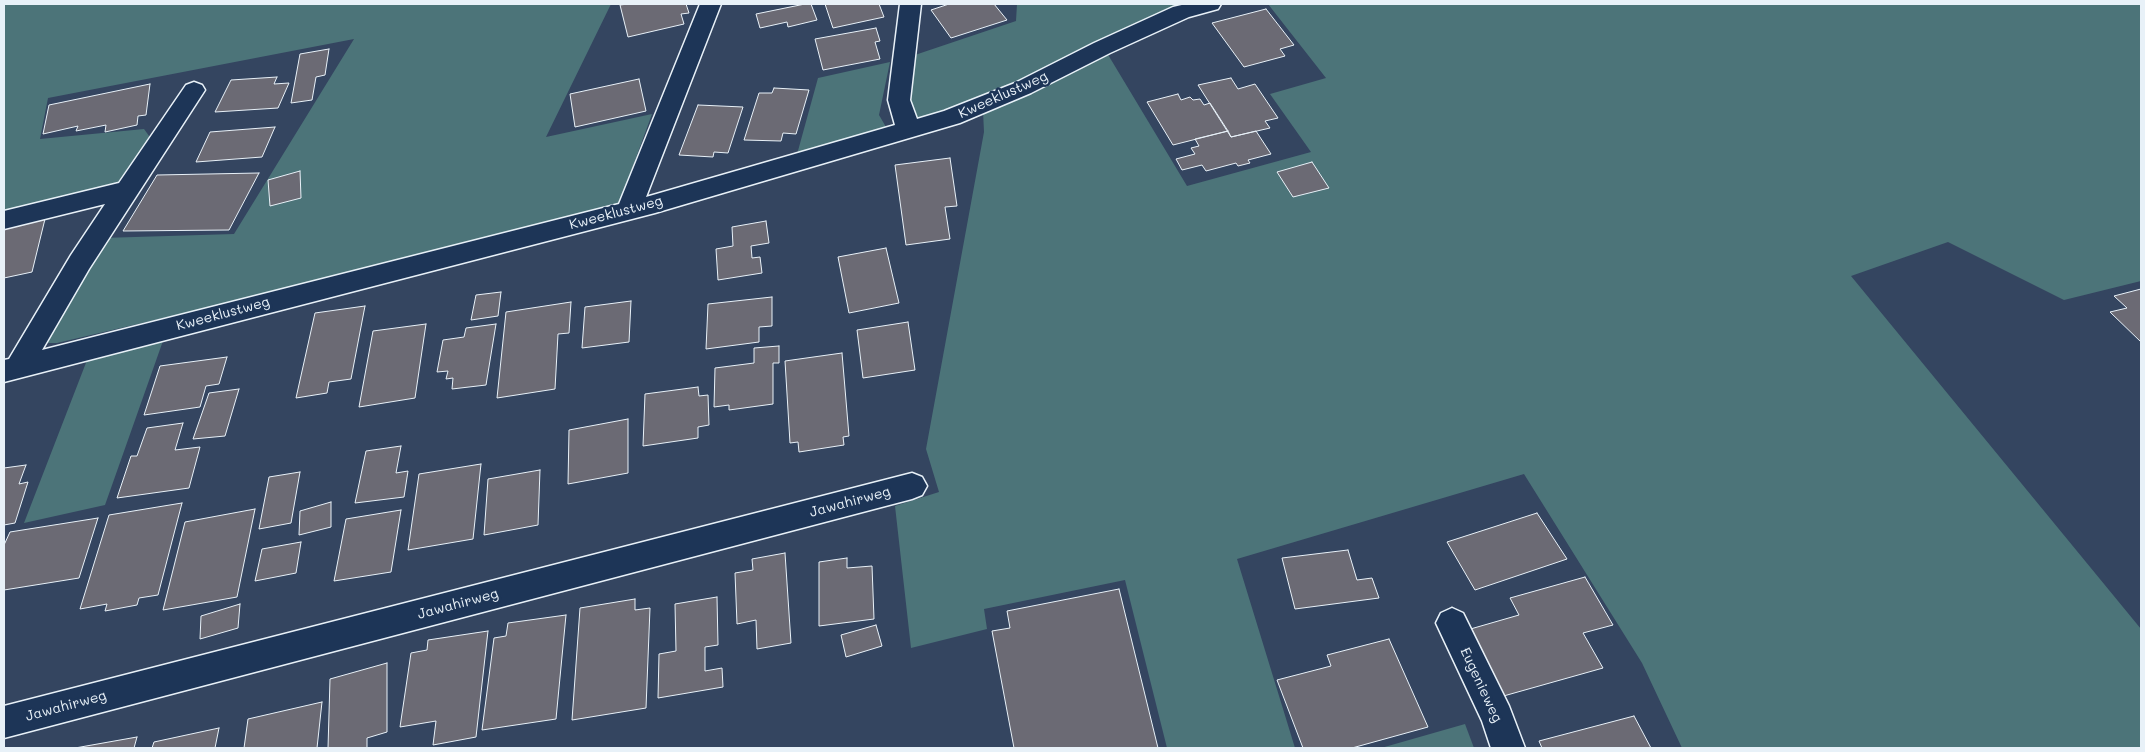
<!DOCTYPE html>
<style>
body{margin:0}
#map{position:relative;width:2145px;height:752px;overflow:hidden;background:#344560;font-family:Mali,sans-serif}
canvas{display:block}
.frame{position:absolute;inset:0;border:5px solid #e8f1f8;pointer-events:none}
</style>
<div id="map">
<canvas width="2145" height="752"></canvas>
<div class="frame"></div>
</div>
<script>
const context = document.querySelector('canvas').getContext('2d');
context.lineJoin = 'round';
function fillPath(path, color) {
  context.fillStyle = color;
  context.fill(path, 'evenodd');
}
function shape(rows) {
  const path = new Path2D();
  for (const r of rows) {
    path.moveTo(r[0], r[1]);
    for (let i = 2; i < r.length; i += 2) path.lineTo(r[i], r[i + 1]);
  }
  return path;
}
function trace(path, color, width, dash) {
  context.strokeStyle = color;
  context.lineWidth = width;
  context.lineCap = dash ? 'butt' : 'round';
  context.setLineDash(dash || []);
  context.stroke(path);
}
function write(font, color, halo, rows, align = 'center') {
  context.font = font + ' Mali,sans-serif';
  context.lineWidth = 5;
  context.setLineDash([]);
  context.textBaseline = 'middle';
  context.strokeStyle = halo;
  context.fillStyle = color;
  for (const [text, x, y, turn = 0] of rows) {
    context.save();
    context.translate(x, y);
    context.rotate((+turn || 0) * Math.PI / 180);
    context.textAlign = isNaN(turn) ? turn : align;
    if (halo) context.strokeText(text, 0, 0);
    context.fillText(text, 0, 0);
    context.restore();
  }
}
const green = shape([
 [4,4,611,4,546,137,652,114,618,207,317,282,57,343,48,343,43,338,102,238,234,234,354,39,48,98,40,139,144,129,152,140,120,186,4,214],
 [1017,4,1187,4,1154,16,979,99,910,122,903,59,1016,21],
 [1268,4,2141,4,2141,281,2064,300,1948,242,1851,276,2141,629,2141,748,1682,748,1642,663,1524,474,1237,559,1295,748,1167,748,1125,580,984,609,987,629,911,648,895,506,939,492,926,449,984,132,983,111,1107,53,1187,186,1311,152,1270,94,1326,78],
 [890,62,879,115,886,127,878,133,796,158,818,78],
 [164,338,105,505,24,523,89,355],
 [1465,724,1474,748,1381,748]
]);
const building = shape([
 [628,4,686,4,689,13,681,14,684,24,628,37,620,5,628,4],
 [805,4,811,4,817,20,788,27,787,22,760,28,756,14,805,4],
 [825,4,879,4,884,17,833,28,825,4],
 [949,4,994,4,1007,20,951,38,931,10,949,4],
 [1266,9,1294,45,1280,49,1285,56,1244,67,1212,23,1266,9],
 [876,28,880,41,875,42,880,59,823,70,815,39,876,28],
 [329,49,325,75,316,77,312,100,291,103,300,54,329,49],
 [277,77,274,84,289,83,278,108,215,112,231,80,277,77],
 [1231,78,1238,89,1255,84,1278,118,1265,121,1270,128,1231,137,1198,85,1231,78],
 [639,79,646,111,575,127,570,94,639,79],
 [150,84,146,115,138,116,137,125,105,132,106,125,76,131,78,126,43,134,49,105,150,84],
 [774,88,809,90,796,134,783,133,781,141,744,140,759,93,772,93,774,88],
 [1178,94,1181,100,1190,97,1193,100,1200,99,1204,105,1210,103,1228,131,1173,145,1147,102,1178,94],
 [698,105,743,107,728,153,714,152,713,157,679,155,698,105],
 [275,127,262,157,196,162,210,132,275,127],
 [1228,131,1231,137,1256,131,1271,154,1248,160,1250,163,1238,166,1236,163,1206,171,1202,165,1182,170,1176,159,1195,154,1191,148,1199,146,1195,139,1228,131],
 [950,158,957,206,945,207,950,239,906,245,895,165,950,158],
 [1312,162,1329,188,1293,197,1277,172,1312,162],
 [300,171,301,198,270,206,268,180,300,171],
 [259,173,229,230,123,231,157,175,259,173],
 [45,219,32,272,4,278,4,227,45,219],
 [766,221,769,243,751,246,752,258,760,257,762,273,718,280,716,249,733,246,732,227,766,221],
 [886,248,899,303,849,313,838,257,886,248],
 [2141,289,2141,342,2110,312,2127,308,2114,296,2141,289],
 [501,292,498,316,471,320,476,295,501,292],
 [772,297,772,326,759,327,759,342,706,349,708,304,772,297],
 [631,301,629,342,582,348,585,307,631,301],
 [571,302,569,333,558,334,555,389,497,398,506,312,571,302],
 [365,306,351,379,329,382,327,393,296,398,315,313,365,306],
 [908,322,915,370,863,378,857,330,908,322],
 [426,324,415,398,359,407,373,331,426,324],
 [496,324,486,385,452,389,453,378,446,379,448,371,437,372,443,340,464,337,466,328,496,324],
 [779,346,779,363,773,363,773,404,729,410,729,405,714,407,715,368,754,363,754,348,779,346],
 [842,353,849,436,843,437,844,445,799,452,798,442,790,443,785,361,842,353],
 [227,357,219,384,206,386,200,407,144,415,160,366,227,357],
 [698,387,699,396,708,395,709,425,698,427,698,438,643,446,645,394,698,387],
 [239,389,225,436,193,439,209,393,239,389],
 [628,419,628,473,568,484,569,430,628,419],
 [183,423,175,450,200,447,189,488,117,498,131,456,137,456,147,428,183,423],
 [401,446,396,473,408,471,404,497,355,503,366,451,401,446],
 [481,464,473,539,408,550,419,474,481,464],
 [26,465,19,484,28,482,15,523,4,525,4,468,26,465],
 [540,470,538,525,484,535,488,479,540,470],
 [300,472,291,523,259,529,269,477,300,472],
 [331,502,331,527,299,535,300,511,331,502],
 [182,503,158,595,139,598,137,605,105,611,107,604,80,609,109,515,182,503],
 [255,509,237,597,163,610,185,522,255,509],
 [401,510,391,572,334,581,346,519,401,510],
 [1537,513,1567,559,1475,590,1447,542,1537,513],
 [98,518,79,578,4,590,4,545,10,532,98,518],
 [301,542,296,573,255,581,262,549,301,542],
 [1348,550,1357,580,1372,578,1379,598,1295,609,1282,558,1348,550],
 [785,553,791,643,757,649,756,620,737,624,735,573,753,570,752,559,785,553],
 [847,558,847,568,872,566,874,619,819,626,819,562,847,558],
 [1585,577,1613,625,1583,633,1603,668,1500,697,1467,630,1519,615,1510,598,1585,577],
 [1119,589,1158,748,1014,748,992,631,1010,628,1007,611,1119,589],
 [717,597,718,645,705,647,705,671,722,668,723,687,658,698,659,654,676,651,675,604,717,597],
 [635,599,635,610,650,608,646,708,572,720,580,608,635,599],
 [240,604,238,628,200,639,201,616,240,604],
 [566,615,556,719,482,730,494,638,506,636,508,623,566,615],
 [876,625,882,646,846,657,841,635,876,625],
 [488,631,476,737,433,745,436,721,400,727,411,653,427,650,428,640,488,631],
 [1389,639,1428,727,1352,748,1303,748,1277,680,1331,666,1327,655,1389,639],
 [387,663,387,732,367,738,367,748,328,748,330,679,387,663],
 [322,702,317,748,244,748,248,719,322,702],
 [1634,716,1651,748,1542,748,1539,741,1634,716],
 [219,728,215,748,152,748,154,742,219,728],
 [137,737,134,748,75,748,137,737]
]);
const street = shape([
 [700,4,721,4,646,197,895,125,888,100,900,4,921,4,910,100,917,119,944,111,1015,83,1094,43,1173,7,1186,4,1221,4,1218,9,1189,17,1110,53,1031,93,960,123,655,213,4,382,4,360,9,359,71,255,105,204,4,229,4,211,119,183,186,85,194,82,202,85,205,90,89,269,42,350,619,204,700,4],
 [912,473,922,477,927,486,922,495,912,499,4,738,4,706,912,473],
 [1452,608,1463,613,1509,706,1525,748,1491,748,1482,721,1436,623,1441,613,1452,608]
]);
const streetNames = [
 ["Kweeklustweg",1003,95,-24],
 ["Kweeklustweg",616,213,-15],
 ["Kweeklustweg",223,314,-15],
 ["Jawahirweg",850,502,-15],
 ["Jawahirweg",458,604,-15],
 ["Eugenieweg",1481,685,65],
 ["Jawahirweg",66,706,-15]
];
fillPath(green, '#4c7479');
fillPath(building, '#6b6a74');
trace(building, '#e8f1f8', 1);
trace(street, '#e8f1f8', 3);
fillPath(street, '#1d3557');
write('14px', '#e8f1f8', '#1d3557', streetNames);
</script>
